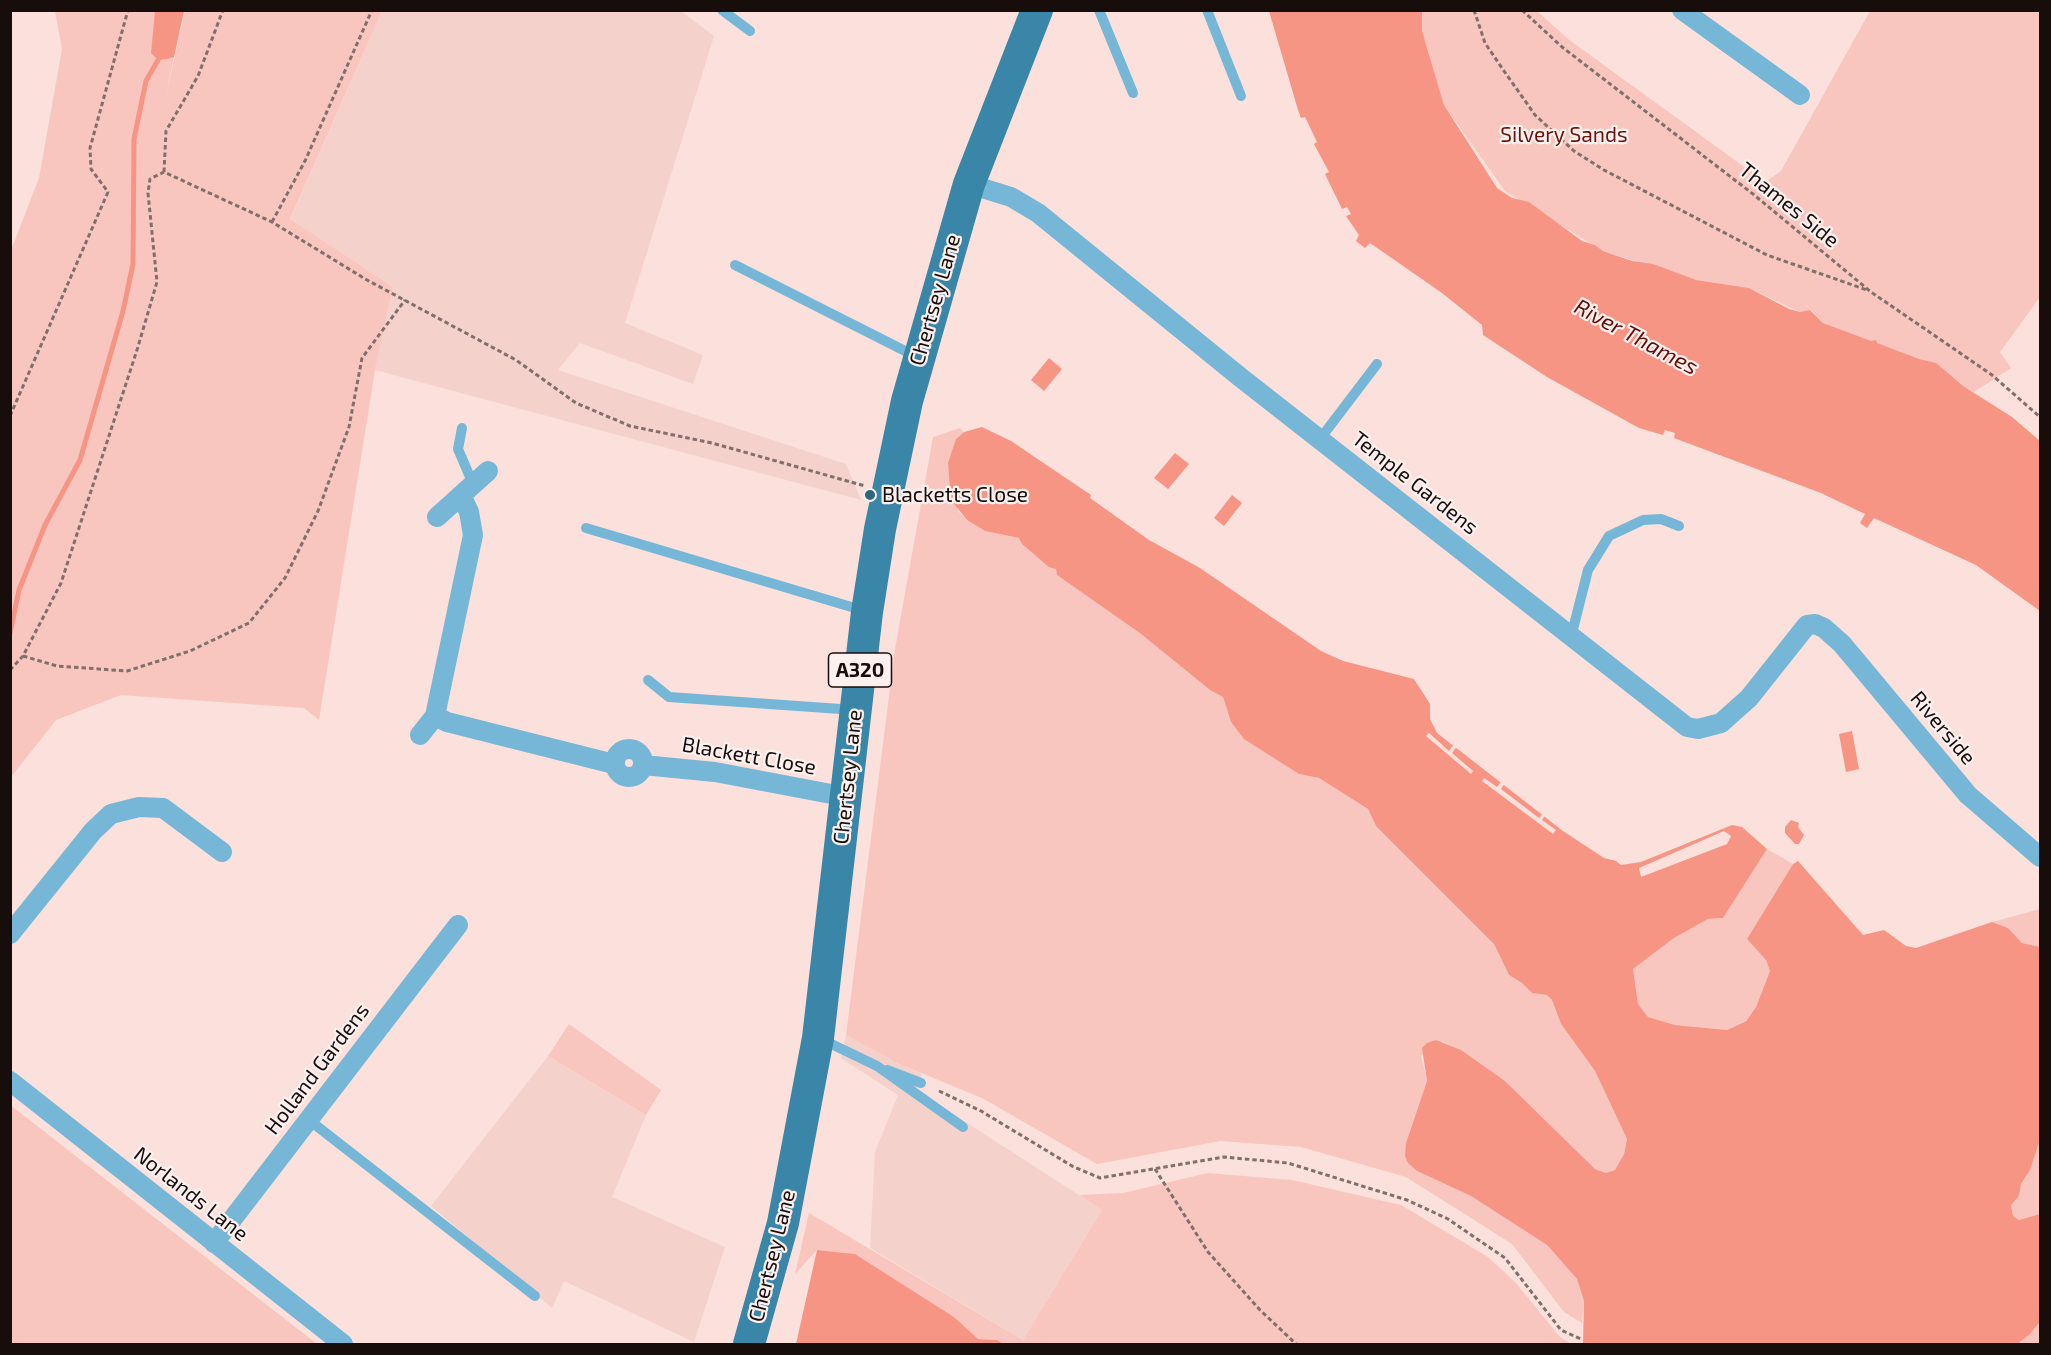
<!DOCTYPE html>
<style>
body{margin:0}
#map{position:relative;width:2051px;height:1355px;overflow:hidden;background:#fce0db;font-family:"Exo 2",sans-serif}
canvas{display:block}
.frame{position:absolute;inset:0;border:12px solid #170e0c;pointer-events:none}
</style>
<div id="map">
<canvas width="2051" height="1355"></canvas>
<div class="frame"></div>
</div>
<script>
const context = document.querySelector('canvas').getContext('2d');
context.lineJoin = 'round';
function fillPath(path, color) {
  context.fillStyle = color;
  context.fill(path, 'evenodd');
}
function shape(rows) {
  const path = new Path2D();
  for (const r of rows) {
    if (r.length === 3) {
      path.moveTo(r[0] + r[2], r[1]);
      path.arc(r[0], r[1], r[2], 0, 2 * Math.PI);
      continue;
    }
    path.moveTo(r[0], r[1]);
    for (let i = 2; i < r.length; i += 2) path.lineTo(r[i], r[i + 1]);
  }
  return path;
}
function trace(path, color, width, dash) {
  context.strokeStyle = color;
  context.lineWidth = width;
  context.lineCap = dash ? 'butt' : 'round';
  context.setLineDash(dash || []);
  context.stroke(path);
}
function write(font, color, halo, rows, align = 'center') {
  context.font = font + ' "Exo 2",sans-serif';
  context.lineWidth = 4.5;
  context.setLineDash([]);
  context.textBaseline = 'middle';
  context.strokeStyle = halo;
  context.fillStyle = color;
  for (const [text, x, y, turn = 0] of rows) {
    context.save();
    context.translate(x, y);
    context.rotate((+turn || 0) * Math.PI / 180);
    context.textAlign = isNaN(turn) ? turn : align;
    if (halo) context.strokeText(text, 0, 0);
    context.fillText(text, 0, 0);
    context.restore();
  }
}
const built = shape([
 [382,11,681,11,714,36,625,323,703,355,693,384,580,343,558,370,846,464,861,500,375,370,393,287,290,220],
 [846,1035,922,1074,916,1090,1102,1210,1023,1340,870,1248,875,1152,898,1095,841,1058],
 [548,1056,646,1115,612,1197,725,1247,694,1342,564,1281,552,1308,431,1206]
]);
const green = shape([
 [55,11,157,11,151,53,174,57,165,100,185,11,382,11,290,219,393,287,375,370,319,720,304,708,121,695,56,720,11,777,10,253,39,178,62,49],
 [1422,11,1537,11,1568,39,1765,182,1781,171,1870,11,2040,11,2040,297,2000,352,2011,368,1974,392,1823,323,1803,301,1819,321,1749,288,1696,280,1603,251,1505,191,1444,105,1422,31],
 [960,428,964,432,956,439,958,511,967,520,985,531,1019,538,1056,569,1057,575,1141,634,1210,690,1223,697,1231,722,1299,774,1319,778,1368,809,1376,826,1494,944,1509,975,1522,983,1532,993,1547,995,1552,1000,1561,1024,1595,1071,1627,1139,1624,1154,1615,1170,1606,1173,1595,1169,1505,1081,1443,1041,1421,1056,1427,1081,1406,1143,1417,1171,1471,1196,1547,1245,1577,1279,1584,1301,1582,1323,1564,1312,1512,1244,1406,1177,1301,1147,1220,1141,1097,1164,982,1098,902,1065,846,1035,895,649,933,437],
 [1767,849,1793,864,1747,939,1766,960,1770,971,1756,1007,1746,1020,1727,1030,1675,1025,1648,1017,1638,1004,1633,969,1674,938,1708,919,1723,918],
 [2040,909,2040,947,2022,943,2008,928,1992,922],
 [569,1024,661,1090,646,1115,548,1056],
 [11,1105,14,1108,317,1344,11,1344],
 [2040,1140,2040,1214,2019,1220,2013,1216,2011,1205,2019,1196,2021,1184,2030,1170],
 [1208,1173,1292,1180,1401,1205,1488,1257,1515,1282,1560,1337,1571,1344,1004,1344,997,1340,978,1339,954,1317,855,1254,817,1250,795,1274,809,1213,1023,1340,1102,1210,1079,1195,1123,1193],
 [2040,1322,2040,1344,2017,1344,2029,1335]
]);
const water = shape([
 [155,11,184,11,174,57,167,59,158,60,151,53],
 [1269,11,1422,11,1422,31,1444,105,1497,188,1512,198,1529,202,1582,241,1595,245,1603,251,1632,261,1653,264,1696,280,1749,288,1789,309,1800,312,1810,310,1823,323,1871,341,1876,340,1877,343,1919,359,1936,363,1963,386,2012,417,2040,441,2040,611,1976,565,1874,518,1867,528,1860,523,1865,514,1821,493,1674,438,1675,433,1665,430,1663,435,1639,428,1547,377,1483,335,1482,325,1442,293,1370,243,1365,248,1356,241,1359,235,1346,216,1351,214,1347,207,1342,209,1325,174,1329,172,1314,144,1317,142,1305,117,1301,118,1298,110],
 [1049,358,1062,369,1044,391,1031,380],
 [982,427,1011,441,1091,495,1090,498,1149,540,1200,568,1321,651,1343,661,1414,679,1430,704,1430,719,1437,733,1563,831,1604,858,1616,861,1621,865,1641,862,1732,825,1742,827,1767,849,1723,918,1708,919,1674,938,1633,969,1638,1004,1648,1017,1675,1025,1727,1030,1746,1021,1756,1007,1770,971,1766,960,1747,939,1793,864,1798,861,1863,935,1884,930,1906,946,1916,948,1992,922,2008,928,2022,943,2040,947,2040,1140,2030,1170,2021,1184,2019,1196,2011,1205,2013,1216,2019,1220,2040,1214,2040,1322,2029,1335,2017,1344,1583,1344,1584,1301,1577,1279,1547,1245,1471,1196,1417,1171,1408,1163,1405,1156,1406,1143,1427,1081,1422,1048,1427,1043,1436,1040,1461,1050,1505,1081,1595,1169,1606,1173,1615,1170,1624,1154,1627,1139,1595,1071,1561,1024,1552,1000,1547,995,1532,993,1522,983,1509,975,1494,944,1376,826,1368,809,1319,778,1299,774,1244,739,1231,722,1223,697,1210,690,1141,634,1057,575,1056,569,1049,567,1022,544,1019,538,985,531,967,520,951,500,948,463,956,439,964,432],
 [1175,453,1189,464,1168,489,1154,478],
 [1232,495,1242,503,1224,526,1214,518],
 [1852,731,1859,769,1846,772,1839,734],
 [1791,820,1799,823,1798,827,1804,835,1799,844,1795,844,1785,833,1785,827],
 [817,1250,855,1254,954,1317,978,1339,997,1340,1004,1344,796,1344]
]);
const pier = shape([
 [1429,733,1449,751,1454,744,1457,746,1452,753,1473,771,1471,774,1426,736],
 [1484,778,1497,787,1503,780,1505,783,1501,789,1539,818,1544,813,1546,814,1542,820,1556,830,1553,834,1482,781],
 [1724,831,1731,836,1727,844,1641,877,1639,868]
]);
const stream = shape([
 [10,633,19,590,45,525,80,460,123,311,133,264,134,139,146,81,158,60]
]);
const path = shape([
 [1474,10,1485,43,1504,71,1535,115,1574,151,1604,170,1767,255,1867,290],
 [1522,10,1562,47,1753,194,1871,292,1992,375,2040,417],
 [164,172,166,131,198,76,223,10],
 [272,222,305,161,372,10],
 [10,416,108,192,91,169,90,148,128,10],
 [23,656,57,666,127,671,190,651,249,623,285,578,318,511,349,427,362,358,405,300],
 [10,670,23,656,61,583,137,350,157,282,148,193,150,179,164,172,272,222,367,280,516,360,576,403,630,426,712,443,865,486],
 [939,1091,981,1111,1072,1166,1100,1178,1224,1157,1288,1163,1407,1200,1448,1219,1505,1258,1561,1330,1583,1340],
 [1155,1169,1208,1252,1260,1310,1296,1344]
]);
const lane = shape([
 [722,10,750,31],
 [1099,10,1133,93],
 [1207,10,1241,96],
 [735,265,917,357],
 [462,428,458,449,473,484],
 [1320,439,1377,364],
 [586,528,865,611],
 [1571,637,1588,570,1609,536,1643,520,1661,519,1679,526],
 [648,680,669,697,855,710],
 [821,1039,877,1066,963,1127],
 [887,1070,921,1083],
 [309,1120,535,1296]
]);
const street = shape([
 [1682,10,1800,95],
 [969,184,1011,197,1038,213,1240,377,1687,727,1698,729,1721,723,1749,698,1807,625,1815,624,1824,628,1842,644,1968,795,2040,857],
 [437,517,488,471],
 [435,716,447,722,614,764],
 [420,735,435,716,473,535,469,512,461,495],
 [629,763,14],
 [643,765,715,772,847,797],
 [10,934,93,831,111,814,139,807,163,808,222,852],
 [10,1081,343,1344],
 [214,1243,458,925]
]);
const primary = shape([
 [749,1344,783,1223,818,1038,867,612,880,529,907,401,969,184,1037,10]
]);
const markers = [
 [870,495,6,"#2d657f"]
];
const shields = [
 [860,670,63]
];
const shieldNames = [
 ["A320",860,670]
];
const parkNames = [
 ["Silvery Sands",1564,135]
];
const streetNames = [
 ["Thames Side",1789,205,39],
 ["Chertsey Lane",935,300,-74],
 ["Temple Gardens",1415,483,38],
 ["Riverside",1943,728,50],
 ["Blackett Close",749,756,10],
 ["Chertsey Lane",848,777,-84],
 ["Holland Gardens",317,1069,-53],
 ["Norlands Lane",191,1194,38],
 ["Chertsey Lane",772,1256,-76]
];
const poiNames = [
 ["Blacketts Close",882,495]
];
const waterNames = [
 ["River Thames",1636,337,28]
];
fillPath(built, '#f5d1cb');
fillPath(green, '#f8c6be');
fillPath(water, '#f79585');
fillPath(pier, '#fce0db');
trace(stream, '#f79585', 5);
trace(path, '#816f6c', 3, [4.5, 3]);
trace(lane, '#76b7d7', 10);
trace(street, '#76b7d7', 20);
trace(primary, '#3986a9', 32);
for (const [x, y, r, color] of markers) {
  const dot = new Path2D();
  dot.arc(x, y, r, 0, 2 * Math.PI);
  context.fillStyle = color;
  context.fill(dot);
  trace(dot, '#fdf1ef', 2);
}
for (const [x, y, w] of shields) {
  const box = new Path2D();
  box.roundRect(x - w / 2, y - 17, w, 34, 4.5);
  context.fillStyle = '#fdf1ef';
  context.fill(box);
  trace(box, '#170e0c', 1.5);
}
write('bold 20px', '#170e0c', null, shieldNames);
write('21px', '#69120b', '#fdf1ef', parkNames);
write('21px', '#170e0c', '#fdf1ef', streetNames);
write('21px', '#170e0c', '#fdf1ef', poiNames, 'left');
write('italic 22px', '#640d06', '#fdf1ef', waterNames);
</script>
